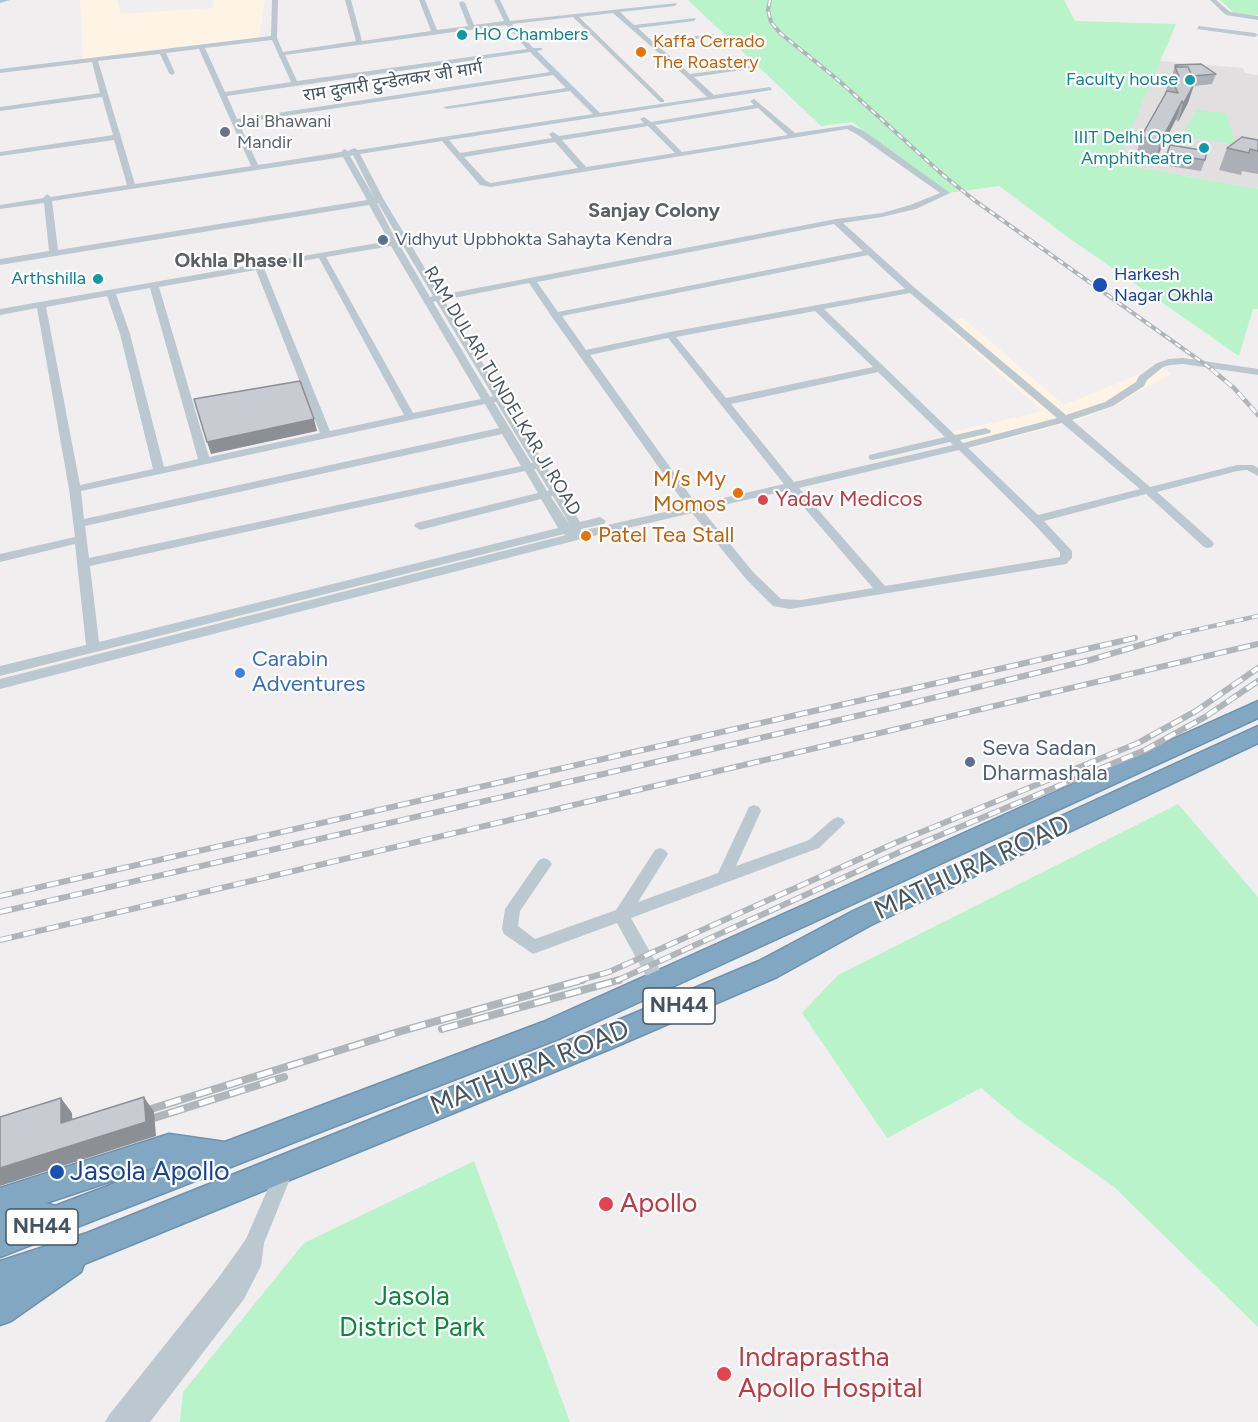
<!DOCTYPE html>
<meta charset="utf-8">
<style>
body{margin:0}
canvas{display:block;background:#f1eeef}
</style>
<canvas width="1258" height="1422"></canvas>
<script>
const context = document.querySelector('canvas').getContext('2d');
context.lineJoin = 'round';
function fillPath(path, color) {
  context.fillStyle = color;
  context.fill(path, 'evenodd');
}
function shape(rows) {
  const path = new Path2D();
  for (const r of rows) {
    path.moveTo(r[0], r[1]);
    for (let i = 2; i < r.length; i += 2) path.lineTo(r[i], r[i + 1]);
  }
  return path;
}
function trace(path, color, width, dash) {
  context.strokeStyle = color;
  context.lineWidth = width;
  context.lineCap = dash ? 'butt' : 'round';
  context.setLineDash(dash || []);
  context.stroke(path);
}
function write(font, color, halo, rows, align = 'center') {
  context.font = font + ' Figtree,"Noto Sans Devanagari",sans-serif';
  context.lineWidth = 4.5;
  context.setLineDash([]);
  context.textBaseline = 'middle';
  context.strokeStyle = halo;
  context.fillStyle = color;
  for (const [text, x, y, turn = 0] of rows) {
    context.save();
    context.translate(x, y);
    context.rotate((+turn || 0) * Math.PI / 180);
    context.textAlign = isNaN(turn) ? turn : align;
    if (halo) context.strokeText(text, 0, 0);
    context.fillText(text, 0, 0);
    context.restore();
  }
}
const commercial = shape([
 [80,0,117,0,121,14,213,8,214,0,265,0,259,39,83,60],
 [963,318,1064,405,1160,366,1171,374,1113,406,1082,419,965,450,948,433,1043,411,943,324]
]);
const education = shape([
 [1160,61,1243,68,1245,73,1258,75,1258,189,1137,167,1119,155]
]);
const green = shape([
 [688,0,1064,0,1075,21,1176,24,1120,155,1137,167,1258,189,1258,309,1253,309,1239,356,1069,238,999,186,948,193,852,122,821,126],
 [1220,0,1258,0,1258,15,1235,14],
 [1196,110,1226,113,1236,145,1182,136],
 [1178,804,1258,897,1258,1327,1114,1187,1018,1119,981,1088,887,1138,802,1013,838,975],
 [474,1161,570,1422,180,1422,183,1392,304,1243]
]);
const minor = shape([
 [272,0,278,0,277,38,283,52,356,41,345,0,351,0,362,41,431,31,419,0,425,0,437,30,468,26,459,3,462,1,465,3,474,25,504,21,494,0,500,0,510,21,677,3,675,6,620,12,634,25,696,18,694,21,638,28,652,41,714,34,712,37,656,44,690,74,751,66,749,69,694,77,714,95,770,87,772,90,449,140,460,153,552,138,549,134,553,132,559,136,644,123,640,119,644,117,651,122,754,105,750,101,754,99,795,133,851,125,864,131,950,193,916,209,882,217,843,223,915,288,1066,415,1105,402,1136,382,1139,376,1157,363,1169,359,1183,358,1258,369,1258,375,1183,364,1170,365,1163,367,1147,380,1144,386,1113,406,1072,420,1150,487,1237,465,1253,465,1258,468,1258,476,1247,470,1237,471,1157,492,1212,541,1214,544,1212,547,1208,548,1204,547,1146,494,1044,521,1072,551,1072,558,1066,564,790,609,773,606,746,579,692,513,589,537,0,689,0,679,566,535,564,534,0,676,0,666,86,645,75,544,0,562,0,554,75,537,69,489,37,308,0,315,0,309,389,241,369,205,0,265,0,259,49,251,44,203,0,209,0,205,43,198,47,194,51,197,127,185,114,140,0,156,0,152,113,135,102,97,0,111,0,107,100,93,92,62,0,73,0,69,271,36,272,0],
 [613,13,686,77,707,97,600,113,537,51,542,50,542,48,533,48,512,24,573,17,660,102,664,102,664,100,579,17,613,13],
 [506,25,527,49,297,81,285,55,506,25],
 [272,40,291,82,225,92,205,48,272,40],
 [199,49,251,166,135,184,98,61,160,54,169,73,172,75,175,73,166,53,199,49],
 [530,52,550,72,237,119,227,96,530,52],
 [553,75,566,88,443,107,447,109,570,91,593,114,358,150,354,148,348,151,344,149,341,152,258,165,239,123,553,75],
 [758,108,788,135,682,152,655,125,758,108],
 [648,126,675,153,586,167,562,140,648,126],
 [847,129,858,135,940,193,910,205,882,213,836,219,441,295,384,200,360,154,442,141,480,185,491,187,847,129],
 [555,142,578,168,491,183,486,181,464,157,555,142],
 [353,155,375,199,350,156,353,155],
 [343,157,367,200,58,250,52,201,343,157],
 [377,203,378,203,399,239,396,240,377,203],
 [834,224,863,251,558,312,537,282,834,224],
 [399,244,402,244,433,296,430,297,399,244],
 [391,246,481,399,413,413,326,257,391,246],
 [868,255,905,289,670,332,586,350,562,316,868,255],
 [319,258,404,415,330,431,264,268,319,258],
 [256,270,320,433,209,457,159,287,256,270],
 [529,283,552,317,687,507,581,531,581,529,604,524,606,521,600,517,580,522,444,300,529,283],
 [150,288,198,459,164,467,130,334,116,294,150,288],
 [910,293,1057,418,963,443,960,440,990,433,991,431,986,428,955,435,824,309,910,293],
 [107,296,120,334,153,469,80,485,46,307,107,296],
 [436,301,493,396,490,397,433,302,436,301],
 [815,311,873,367,726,398,676,337,815,311],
 [668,338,780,479,784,484,697,504,692,498,590,355,668,338],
 [878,372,945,437,869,455,869,459,873,460,950,442,953,445,794,482,731,404,878,372],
 [494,402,496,402,533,463,531,463,494,402],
 [485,404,499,428,84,519,81,491,485,404],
 [1062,423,1140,489,1038,515,968,448,1062,423],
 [502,434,521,466,89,558,85,526,502,434],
 [959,450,1032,522,1060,552,1060,557,885,586,799,488,959,450],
 [534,469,536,469,549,490,547,491,534,469],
 [525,471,538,493,416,523,414,526,420,530,541,499,558,528,99,642,90,566,525,471],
 [789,490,873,588,801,600,781,599,754,573,702,510,789,490],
 [553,496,570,525,551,497,553,496],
 [1210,0,1216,0,1230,12,1258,16,1258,20,1226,15,1210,0],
 [1199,26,1255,33,1258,35,1255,37,1197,29,1199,26],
 [754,805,759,807,761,811,736,866,809,840,833,819,838,817,843,819,845,823,819,848,631,918,664,977,666,982,664,987,658,989,652,987,617,923,533,954,504,934,502,929,505,909,539,860,544,858,549,860,552,864,520,911,518,926,535,939,616,910,655,850,660,848,665,850,668,854,638,902,718,873,749,807,754,805],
 [285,1160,291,1163,294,1169,264,1243,261,1266,244,1299,150,1422,105,1422,109,1415,219,1277,246,1239,279,1163,285,1160]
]);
const major = shape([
 [0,0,10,0,0,3,0,0]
]);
const highway = shape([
 [1258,701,1258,718,561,1038,0,1257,0,1188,169,1134,225,1142,543,1022,1258,701],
 [169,1162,171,1162,55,1206,46,1203,169,1162],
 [1258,726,1258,743,871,925,777,977,610,1049,84,1264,81,1272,11,1321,0,1325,0,1261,87,1233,592,1031,759,961,853,911,1258,726]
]);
const railFar3 = shape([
 [770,0,768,10,771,22,780,33,837,79,943,175,974,200,1213,370]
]);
const railFar2 = shape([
 [1211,369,1234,388,1258,415],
 [1164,637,1258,616]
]);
const railFar1 = shape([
 [0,896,1135,638],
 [0,912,887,709,1090,660,1171,636],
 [0,940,1258,644],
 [577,981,609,972,895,843,1138,743,1196,711,1258,668],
 [616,981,902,851,1145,750,1205,717,1258,681]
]);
const rail = shape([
 [442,1029,619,980],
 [135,1114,398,1032,582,980],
 [138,1123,284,1077]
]);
const wall = shape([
 [1175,65,1216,74,1212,84,1194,86,1189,100,1178,122,1176,119,1156,159,1136,155,1141,137,1165,94,1170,76,1172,76],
 [1258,140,1258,174,1242,171,1241,175,1219,170,1227,148],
 [1170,145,1205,160,1201,171,1163,165]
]);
const shadedWall = shape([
 [1193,86,1188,103,1178,122,1183,104],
 [1182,101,1176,119,1156,159,1161,141],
 [314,419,317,431,211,454,207,442],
 [144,1097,154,1112,156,1136,0,1186,0,1168],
 [61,1098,72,1113,73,1137,61,1123]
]);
const building = shape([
 [1201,64,1216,74,1192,76,1188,67,1178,67,1175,65,1201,64],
 [1175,67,1188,67,1195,83,1192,83,1193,86,1183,104,1182,101,1161,141,1141,137,1167,91,1178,93,1170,76,1179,76,1175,67],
 [1242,137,1258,140,1258,151,1250,149,1249,153,1227,148,1242,137],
 [1170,145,1207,151,1205,160,1167,154,1170,145],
 [300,381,314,419,207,442,194,399,300,381],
 [144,1097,146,1122,0,1168,0,1117,61,1098,61,1123,144,1097]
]);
const markers = [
 [462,35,6,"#0f9aa8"],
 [641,52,6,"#e8710a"],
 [1190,80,6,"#0f9aa8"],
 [225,132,6,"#6b7280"],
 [1204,148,6,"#0f9aa8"],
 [383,240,6,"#5c6f8a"],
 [98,279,6,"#0f9aa8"],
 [1100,285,8,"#1a4fb4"],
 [738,493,6,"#e8710a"],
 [763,500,6,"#e0444e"],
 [586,536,6,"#e8710a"],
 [240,673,6,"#3f7fe0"],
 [970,762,6,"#5c6f8a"],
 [57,1172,8,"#1a4fb4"],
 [606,1204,8,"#e0444e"],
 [724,1374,8,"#e0444e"]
];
const farCulturenames = [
 ["HO Chambers",474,35,"left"],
 ["Faculty house",1178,80],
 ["IIIT Delhi Open",1192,138],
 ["Amphitheatre",1192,159],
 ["Arthshilla",86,279]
];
const farFoodnames = [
 ["Kaffa Cerrado",653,42],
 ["The Roastery",653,63]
];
const farStreetnames = [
 ["राम दुलारी टुन्डेलकर जी मार्ग",393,82,-9],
 ["RAM DULARI TUNDELKAR JI ROAD",502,391,59]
];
const farWorshipnames = [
 ["Jai Bhawani",237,122],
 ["Mandir",237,143]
];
const farServicenames = [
 ["Vidhyut Upbhokta Sahayta Kendra",395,240]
];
const farTransitnames = [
 ["Harkesh",1114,275],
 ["Nagar Okhla",1114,296]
];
const farNeighbourhoodnames = [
 ["Sanjay Colony",654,211],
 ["Okhla Phase II",239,261]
];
const shields = [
 [679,1006,72],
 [42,1227,72]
];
const shieldNames = [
 ["NH44",679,1006],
 ["NH44",42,1227]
];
const foodNames = [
 ["M/s My",726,480],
 ["Momos",726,505],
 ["Patel Tea Stall",598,536,"left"]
];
const healthNames = [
 ["Yadav Medicos",775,500]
];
const shopNames = [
 ["Carabin",252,660],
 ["Adventures",252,685]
];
const serviceNames = [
 ["Seva Sadan",982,749],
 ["Dharmashala",982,774]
];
const nearStreetnames = [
 ["MATHURA ROAD",972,868,-25],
 ["MATHURA ROAD",530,1068,-22]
];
const nearTransitnames = [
 ["Jasola Apollo",70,1172]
];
const nearHealthnames = [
 ["Apollo",620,1204],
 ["Indraprastha",738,1358],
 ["Apollo Hospital",738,1389]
];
const nearParknames = [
 ["Jasola",412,1297],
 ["District Park",412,1328]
];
fillPath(commercial, '#fef4e6');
fillPath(education, '#e2dfe1');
fillPath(green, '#b8f3c9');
trace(highway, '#6c92ae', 3);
fillPath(minor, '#bbc8cf');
fillPath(major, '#abc2d0');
fillPath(highway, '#81a7c3');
trace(railFar3, '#b0b5ba', 4);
trace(railFar2, '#b0b5ba', 4.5);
trace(railFar1, '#b0b5ba', 6);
trace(rail, '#b0b5ba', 8);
trace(railFar3, '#fff', 2, [6]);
trace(railFar2, '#fff', 3, [9]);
trace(railFar1, '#fff', 4, [12]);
trace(rail, '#fff', 5, [16]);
fillPath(wall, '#acafb5');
fillPath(shadedWall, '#8c8f93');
fillPath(building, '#c8ccd2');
trace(building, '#8c8f93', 1.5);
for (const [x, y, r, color] of markers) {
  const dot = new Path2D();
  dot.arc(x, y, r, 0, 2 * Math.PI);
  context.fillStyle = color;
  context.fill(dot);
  trace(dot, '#fff', 2);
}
write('18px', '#0d838f', '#fff', farCulturenames, 'right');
write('18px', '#c56008', '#fff', farFoodnames, 'left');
write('18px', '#45545e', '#fff', farStreetnames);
write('18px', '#5b616d', '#fff', farWorshipnames, 'left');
write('18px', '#4e5e75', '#fff', farServicenames, 'left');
write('18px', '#164399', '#fff', farTransitnames, 'left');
write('bold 20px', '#5a6064', '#fff', farNeighbourhoodnames);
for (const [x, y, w] of shields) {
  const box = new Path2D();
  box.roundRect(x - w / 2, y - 18, w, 36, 4.5);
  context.fillStyle = '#fff';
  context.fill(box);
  trace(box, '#45545e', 1.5);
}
write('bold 21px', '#45545e', null, shieldNames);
write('22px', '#c56008', '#fff', foodNames, 'right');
write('22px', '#be3a42', '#fff', healthNames, 'left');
write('22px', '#366cbe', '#fff', shopNames, 'left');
write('22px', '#4e5e75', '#fff', serviceNames, 'left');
write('27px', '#45545e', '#fff', nearStreetnames);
write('27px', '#164399', '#fff', nearTransitnames, 'left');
write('27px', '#be3a42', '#fff', nearHealthnames, 'left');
write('27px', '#0d873f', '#fff', nearParknames);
</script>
